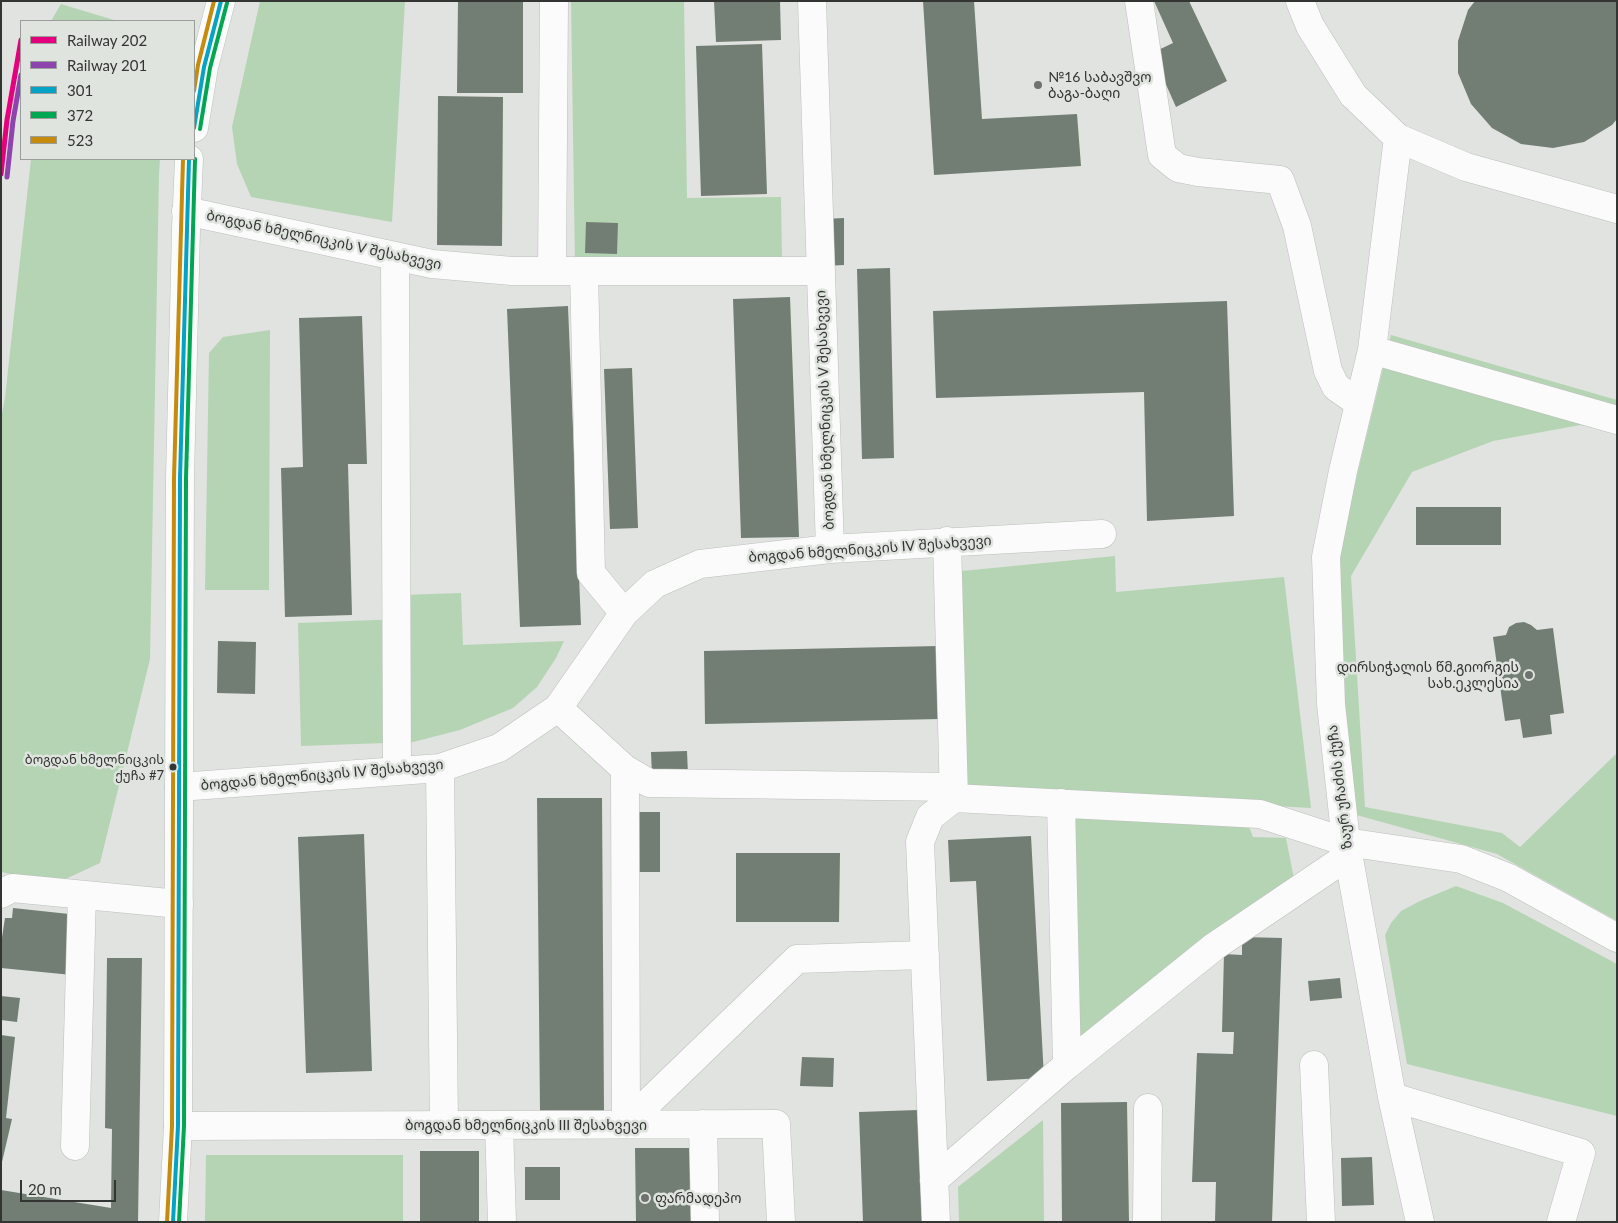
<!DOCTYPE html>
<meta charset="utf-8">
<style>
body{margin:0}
#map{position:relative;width:1618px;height:1223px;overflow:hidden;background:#e0e3df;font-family:Lato,sans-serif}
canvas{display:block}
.frame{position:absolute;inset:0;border:2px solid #333533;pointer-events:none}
.legend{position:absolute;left:20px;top:20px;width:175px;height:140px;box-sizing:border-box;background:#dfe4de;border:1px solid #9a9e9a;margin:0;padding:6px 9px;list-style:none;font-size:15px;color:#333533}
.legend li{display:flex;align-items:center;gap:10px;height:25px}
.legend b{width:25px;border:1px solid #9a9e9a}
.scale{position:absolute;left:20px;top:1180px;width:96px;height:22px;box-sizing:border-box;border:2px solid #333533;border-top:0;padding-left:6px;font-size:15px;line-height:18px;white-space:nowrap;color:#333533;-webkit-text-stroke:4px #dfe4de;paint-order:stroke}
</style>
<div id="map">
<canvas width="1618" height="1223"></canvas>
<div class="frame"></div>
<ul class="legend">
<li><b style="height:6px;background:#e5007d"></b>Railway 202</li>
<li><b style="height:6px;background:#8e44ad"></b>Railway 201</li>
<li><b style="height:6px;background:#03a3c6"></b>301</li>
<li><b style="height:6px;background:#00a651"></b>372</li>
<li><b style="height:6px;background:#c68a0d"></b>523</li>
</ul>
<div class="scale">20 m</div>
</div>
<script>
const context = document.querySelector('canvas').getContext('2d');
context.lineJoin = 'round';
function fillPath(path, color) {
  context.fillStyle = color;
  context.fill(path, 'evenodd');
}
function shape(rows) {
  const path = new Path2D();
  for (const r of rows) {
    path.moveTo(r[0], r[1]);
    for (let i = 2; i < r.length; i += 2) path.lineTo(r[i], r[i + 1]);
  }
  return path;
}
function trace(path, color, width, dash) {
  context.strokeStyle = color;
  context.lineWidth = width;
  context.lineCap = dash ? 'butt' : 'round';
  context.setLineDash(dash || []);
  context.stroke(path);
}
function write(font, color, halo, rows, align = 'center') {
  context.font = font + ' Lato,"Noto Sans Georgian",sans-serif';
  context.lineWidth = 5;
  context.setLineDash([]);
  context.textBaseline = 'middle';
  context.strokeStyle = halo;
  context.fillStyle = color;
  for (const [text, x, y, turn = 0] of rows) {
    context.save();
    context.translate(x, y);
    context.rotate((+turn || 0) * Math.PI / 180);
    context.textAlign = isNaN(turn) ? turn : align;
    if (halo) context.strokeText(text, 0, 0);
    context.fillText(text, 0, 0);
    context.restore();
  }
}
const green = shape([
 [260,1,405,1,392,222,251,197,237,164,232,127],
 [571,1,684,1,687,198,781,197,782,261,575,264],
 [61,4,117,21,51,21],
 [31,159,160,159,159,174,150,659,100,863,57,883,1,872,1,418,5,398],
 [270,330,269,590,205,590,209,353,223,337],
 [1391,335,1617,400,1617,432,1580,425,1493,441,1412,472,1351,576,1365,807,1502,833,1520,847,1617,753,1617,921,1497,854,1353,814,1336,641,1338,554],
 [1115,556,1116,592,1284,577,1311,808,965,789,962,571],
 [461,593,463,645,564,641,556,658,537,687,513,708,460,730,413,742,301,746,298,623,403,619,402,595],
 [1069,811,1246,819,1253,837,1286,838,1294,879,1075,1045],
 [1456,886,1503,903,1617,964,1617,1116,1407,1064,1385,935,1391,923,1401,911,1420,901],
 [1043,1120,1044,1222,959,1222,958,1187],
 [206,1155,403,1155,403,1222,205,1222]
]);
const building = shape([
 [458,1,523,1,523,93,457,93],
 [714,1,780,1,781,40,716,42],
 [923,1,974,1,982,119,1077,114,1081,166,934,175],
 [1154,1,1189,1,1227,81,1176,107,1152,53,1173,43],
 [1475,1,1617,1,1617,119,1612,125,1584,142,1553,148,1521,144,1492,128,1471,104,1458,73,1458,41,1468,10],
 [762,44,767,194,701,196,696,46],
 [438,96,503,97,502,246,437,245],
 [844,218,844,265,824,266,823,219],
 [586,222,618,223,617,254,585,253],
 [890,268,894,458,862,459,857,269],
 [790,297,799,537,741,538,733,299],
 [1227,301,1234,516,1147,521,1144,392,936,398,933,311],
 [568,306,581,625,520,627,507,309],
 [362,316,367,464,348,464,352,615,285,617,281,468,303,467,299,318],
 [632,368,638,528,610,529,604,369],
 [1416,507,1501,507,1501,545,1416,545],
 [1524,622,1531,625,1537,630,1553,628,1564,713,1550,715,1552,734,1523,738,1520,719,1505,721,1493,637,1506,635,1509,627,1516,623],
 [218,641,256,642,255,694,217,693],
 [939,646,940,719,705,724,704,651],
 [687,751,688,775,652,776,651,752],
 [537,798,602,798,604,1112,540,1112],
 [633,812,660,812,660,872,633,872],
 [364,834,372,1071,306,1073,298,837],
 [1031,836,1044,1078,987,1081,976,881,950,882,948,840],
 [736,853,840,853,839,922,736,922],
 [13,908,69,914,67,938,76,939,72,975,1,968,1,944,5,918,12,918],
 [1242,937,1282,938,1272,1222,1215,1222,1216,1182,1192,1182,1197,1053,1233,1054,1234,1032,1222,1032,1224,954,1242,955],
 [107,958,142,958,138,1222,1,1222,1,1190,111,1208,112,1129,105,1128],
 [1340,978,1342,998,1310,1001,1308,981],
 [1,996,20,998,17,1022,1,1020],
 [1,1035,15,1037,6,1118,12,1119,2,1162],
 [802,1057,834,1058,833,1087,800,1086],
 [1127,1102,1129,1222,1062,1222,1061,1103],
 [918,1110,922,1222,863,1222,859,1112],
 [635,1148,695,1148,696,1222,636,1222],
 [420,1151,479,1151,479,1222,420,1222],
 [1372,1157,1374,1205,1342,1206,1341,1158],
 [525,1167,560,1167,560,1200,525,1200]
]);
const minor = shape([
 [812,1,830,549],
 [1139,1,1162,155,1178,168,1198,172,1280,180,1297,226,1328,371,1336,387,1359,403],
 [1300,1,1310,26,1353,95,1398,138,1466,167,1617,209],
 [1398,138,1372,350,1343,471,1326,557,1331,704,1346,842,1392,1097,1420,1222],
 [186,211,432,264,512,271,821,271],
 [395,256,397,771],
 [552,271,554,1],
 [584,271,591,573,624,613],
 [1372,350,1617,420],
 [947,541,954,798],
 [558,708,625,769,649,783,953,787],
 [440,768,444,1125],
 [625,769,626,1124],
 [179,787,440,768,499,748,558,708,624,613,655,584,700,564,830,549,1102,534],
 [1061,803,1067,1065],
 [1,894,12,888,179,904],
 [1314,1065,1321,1222],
 [1392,1097,1581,1153,1561,1222],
 [626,1124,797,959,925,955],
 [703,1124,705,1222],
 [499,1125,502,1222],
 [178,1126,776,1124,781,1222],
 [75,1146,82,895],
 [934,1180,1067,1065,1215,946,1348,856],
 [936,1222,920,842,930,817,954,798,1260,814,1346,842,1461,859,1509,878,1617,938],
 [1147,1222,1148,1108]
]);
const major = shape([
 [194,128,204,67,221,1],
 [173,1222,178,1126,180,478,186,229,189,159]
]);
const bus1 = shape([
 [194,128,204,67,221,1],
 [173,1222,178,1126,180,478,189,159]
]);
const bus2 = shape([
 [200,129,210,68,227,3],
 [179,1222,184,1126,186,478,195,159]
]);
const bus3 = shape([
 [194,91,198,65,214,1],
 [167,1222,172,1126,174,478,183,159]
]);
const rail1 = shape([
 [1,174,7,120,21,40]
]);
const rail2 = shape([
 [7,177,13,121,21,75]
]);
const markers = [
 [1038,85,5,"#70726f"],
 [1529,675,5,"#70726f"],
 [173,767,4.5,"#333533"],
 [645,1198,5,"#70726f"]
];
const busNames = [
 ["ბოგდან ხმელნიცკის",164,760],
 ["ქუჩა #7",164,776]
];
const poiNames = [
 ["№16 საბავშვო",1048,77],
 ["ბაგა-ბაღი",1048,93],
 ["დირსიჭალის წმ.გიორგის",1519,667,"right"],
 ["სახ.ეკლესია",1519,683,"right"],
 ["ფარმადეპო",655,1198]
];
const streetNames = [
 ["ბოგდან ხმელნიცკის V შესახვევი",324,240,12],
 ["ბოგდან ხმელნიცკის V შესახვევი",825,410,-92],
 ["ბოგდან ხმელნიცკის IV შესახვევი",870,549,-4],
 ["ბოგდან ხმელნიცკის IV შესახვევი",322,775,-5],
 ["ზაურ უჩაძის ქუჩა",1340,787,-97],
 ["ბოგდან ხმელნიცკის III შესახვევი",526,1125]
];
fillPath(green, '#b5d4b4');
fillPath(building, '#727e73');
trace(minor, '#bcbfbc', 29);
trace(major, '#bcbfbc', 29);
trace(minor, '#fafbfa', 28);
trace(major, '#fafbfa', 28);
trace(bus1, '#03a3c6', 4);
trace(bus2, '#00a651', 4);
trace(bus3, '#c68a0d', 4);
trace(rail1, '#e5007d', 5);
trace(rail2, '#8e44ad', 5);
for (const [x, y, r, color] of markers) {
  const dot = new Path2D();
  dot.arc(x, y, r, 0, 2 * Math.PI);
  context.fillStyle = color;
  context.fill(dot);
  trace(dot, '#dfe4de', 2);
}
write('13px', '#333533', '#dfe4de', busNames, 'right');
write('14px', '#333533', '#dfe4de', poiNames, 'left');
write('14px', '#333533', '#dfe4de', streetNames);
</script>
